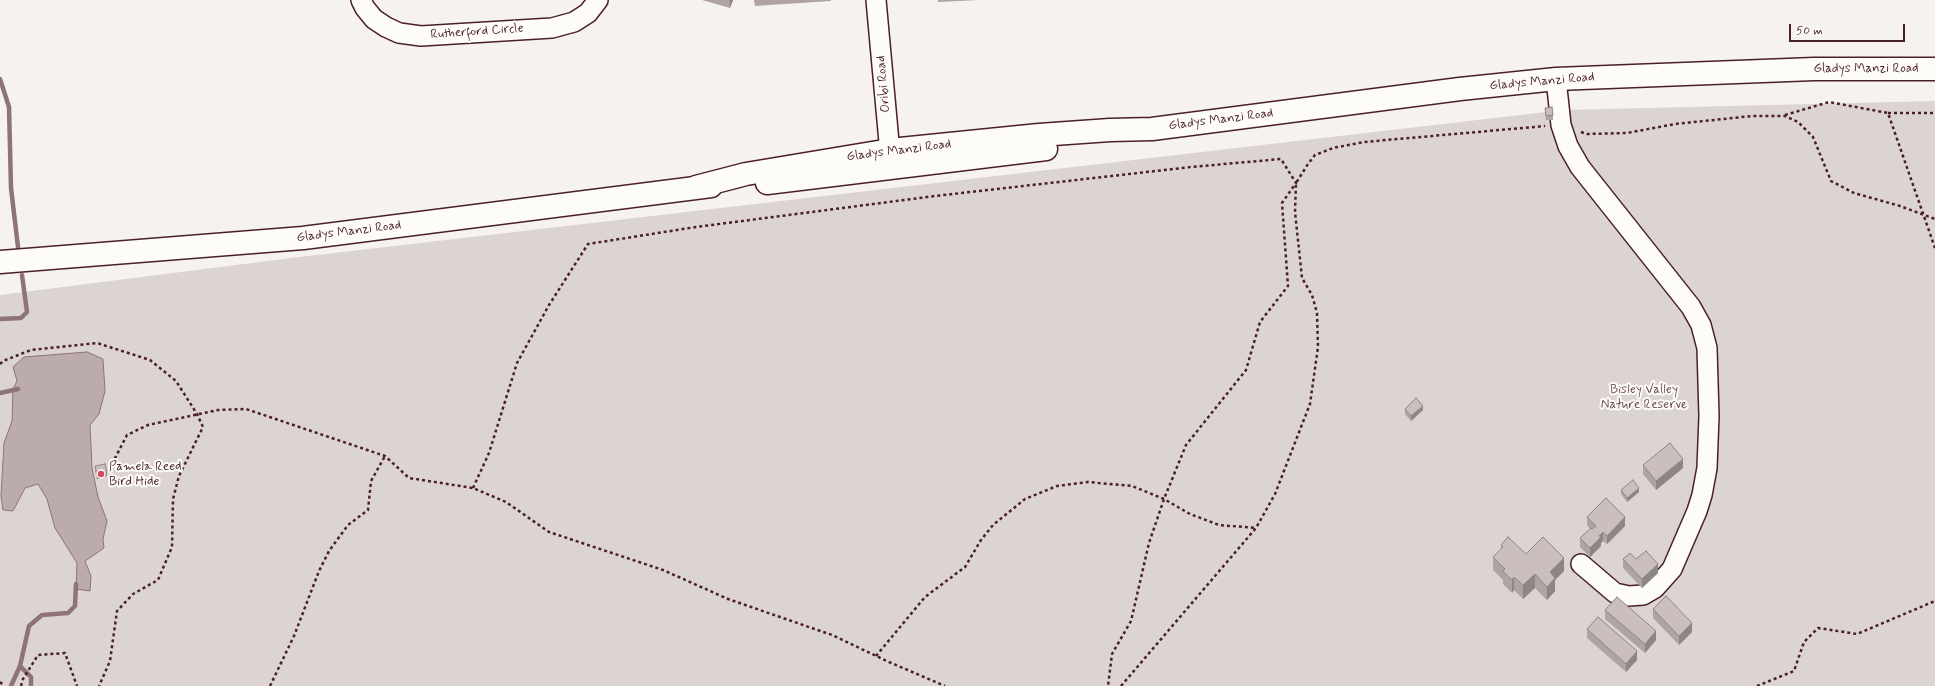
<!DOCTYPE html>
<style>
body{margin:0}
#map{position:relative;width:1935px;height:686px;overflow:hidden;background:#f6f3ef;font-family:Mynerve,sans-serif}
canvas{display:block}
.scale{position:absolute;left:1789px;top:24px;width:116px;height:18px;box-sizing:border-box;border:2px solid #4a1f2b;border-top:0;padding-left:5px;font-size:12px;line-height:14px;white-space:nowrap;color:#4a1f2b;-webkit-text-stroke:3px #fdfcf7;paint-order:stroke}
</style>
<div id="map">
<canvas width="1935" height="686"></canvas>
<div class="scale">50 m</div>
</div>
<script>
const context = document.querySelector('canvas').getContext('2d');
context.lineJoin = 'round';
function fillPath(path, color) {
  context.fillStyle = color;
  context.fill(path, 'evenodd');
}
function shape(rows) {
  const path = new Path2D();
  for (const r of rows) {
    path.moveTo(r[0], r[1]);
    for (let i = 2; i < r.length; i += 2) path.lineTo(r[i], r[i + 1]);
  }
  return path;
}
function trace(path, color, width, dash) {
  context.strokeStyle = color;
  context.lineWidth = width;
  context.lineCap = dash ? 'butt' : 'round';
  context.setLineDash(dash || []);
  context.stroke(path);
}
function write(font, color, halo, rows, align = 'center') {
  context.font = font + ' Mynerve,sans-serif';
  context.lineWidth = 4;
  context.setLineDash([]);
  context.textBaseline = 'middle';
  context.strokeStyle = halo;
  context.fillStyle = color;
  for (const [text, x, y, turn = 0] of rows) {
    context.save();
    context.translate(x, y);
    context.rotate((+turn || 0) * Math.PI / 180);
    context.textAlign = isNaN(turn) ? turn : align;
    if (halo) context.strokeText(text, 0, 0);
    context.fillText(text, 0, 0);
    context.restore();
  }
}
const green = shape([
 [1935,101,1935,686,0,686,0,295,291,258,1563,110]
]);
const water = shape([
 [87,352,103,359,105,391,99,414,90,425,92,468,98,497,107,521,103,539,104,548,85,561,91,576,90,591,76,589,77,563,55,528,47,499,38,484,25,488,13,511,3,510,1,496,4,443,12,421,13,389,17,381,13,367,24,357,87,352]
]);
const stream = shape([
 [0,79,9,107,11,188,18,247],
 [0,319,21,318,27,312,22,275],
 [0,393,18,389],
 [20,666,31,677,31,686],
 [11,686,20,666,29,626,42,615,68,613,75,606,76,584]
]);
const path = shape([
 [1888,113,1935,113],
 [1785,115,1829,102,1888,113,1935,248],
 [1581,132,1587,134,1627,133,1675,124,1752,116,1785,116,1798,122,1813,137,1831,181,1854,193,1900,206,1935,219],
 [0,364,3,361,31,350,97,343,150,360,176,381,197,414,203,427,179,476,173,499,172,547,158,580,133,594,117,611,110,661,99,686],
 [112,464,127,435,148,425,218,410,246,409,385,456,409,478,473,488,506,502,549,532,663,570,728,599,832,635,889,662,945,686],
 [473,488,489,453,517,363,549,305,588,244,696,227,935,196,1191,167,1281,159,1296,183,1282,203,1288,286,1260,322,1246,370,1186,445,1164,499,1149,543,1131,621,1112,654,1108,686],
 [876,656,925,597,965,567,981,540,993,525,1025,499,1057,486,1088,482,1132,486,1164,499,1190,514,1219,525,1256,528],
 [0,682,4,686],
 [21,686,23,679,38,655,65,653,77,686],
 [270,686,294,636,319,571,329,551,348,525,368,510,371,481,385,456],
 [1121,686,1256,528,1275,494,1310,404,1318,347,1317,313,1312,295,1302,278,1295,212,1296,183,1308,164,1315,155,1333,148,1364,142,1545,126],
 [1757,686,1794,671,1804,642,1818,628,1857,634,1935,601]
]);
const minor = shape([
 [361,0,365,8,374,19,386,27,399,33,421,36,552,28,574,22,588,13,598,0],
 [876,0,891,164],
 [1556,79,1561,125,1568,146,1580,167,1691,307,1701,325,1707,348,1709,416,1707,468,1702,495,1697,511,1672,569,1655,588,1643,595,1629,596,1615,593,1581,564]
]);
const major = shape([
 [767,183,1046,149],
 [696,187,746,174,890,150,1039,135,1110,130,1152,129,1460,89,1556,79,1814,69,1935,69],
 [0,262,303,238,711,186]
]);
const wall = shape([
 [702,0,733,0,730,8],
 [754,0,831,0,831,1,755,6],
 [938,0,979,0,938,2],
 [1545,108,1553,115,1553,120,1546,120],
 [1405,409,1423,410,1411,421,1405,414],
 [1643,465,1683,468,1656,490,1643,474],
 [95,466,107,476,97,479,95,471],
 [1621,490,1639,492,1627,502,1621,494],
 [1587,517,1625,526,1607,544,1603,541,1601,543,1601,546,1590,557,1580,547,1580,538,1590,529,1587,525],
 [1501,545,1526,554,1564,571,1555,580,1555,591,1547,600,1535,588,1523,599,1514,590,1512,593,1503,584,1503,580,1493,570,1493,557,1501,549],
 [1623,559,1636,559,1658,573,1642,588,1623,568],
 [1653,609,1692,632,1679,645,1653,618],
 [1605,610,1656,640,1645,653,1605,619],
 [1587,629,1637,660,1626,672,1587,638]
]);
const shadedWall = shape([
 [730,0,733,0,730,8],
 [1423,406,1423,410,1411,421,1411,416],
 [1683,459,1683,468,1656,490,1656,481],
 [107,472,107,476,97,479,97,475],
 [1639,488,1639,492,1627,502,1627,498],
 [1625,517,1625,526,1607,544,1607,536],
 [1603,532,1603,541,1601,543,1601,546,1590,557,1590,548,1599,536],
 [1564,558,1564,571,1555,580,1555,591,1547,600,1547,587,1550,572],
 [1658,564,1658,573,1642,588,1642,579],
 [1535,574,1535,588,1523,599,1523,585],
 [1514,577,1514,590,1512,593,1512,580],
 [1692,623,1692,632,1679,645,1679,636],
 [1656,631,1656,640,1645,653,1645,644],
 [1637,651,1637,660,1626,672,1626,664]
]);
const building = shape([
 [1552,107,1553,115,1546,116,1545,108,1552,107],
 [1416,398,1423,406,1411,416,1405,409,1416,398],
 [1670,443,1683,459,1656,481,1643,465,1670,443],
 [105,464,107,472,97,475,95,466,105,464],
 [1633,480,1639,488,1627,498,1621,490,1633,480],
 [1606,498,1625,517,1607,536,1603,532,1599,536,1601,537,1590,548,1580,538,1591,528,1592,529,1596,526,1587,517,1606,498],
 [1508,537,1526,554,1543,537,1564,558,1550,572,1555,578,1547,587,1535,574,1523,585,1514,577,1512,580,1503,571,1505,569,1493,557,1503,547,1501,545,1508,537],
 [1646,551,1658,564,1642,579,1623,559,1630,553,1636,559,1646,551],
 [1666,596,1692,623,1679,636,1653,609,1666,596],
 [1617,597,1656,631,1645,644,1605,610,1617,597],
 [1598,617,1637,651,1626,664,1587,629,1598,617]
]);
const markers = [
 [101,474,4,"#d1495b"]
];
const streetNames = [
 ["Rutherford Circle",477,32,-4],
 ["Gladys Manzi Road",1866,69],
 ["Gladys Manzi Road",1542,82,-5],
 ["Oribi Road",884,84,-95],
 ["Gladys Manzi Road",1221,120,-7],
 ["Gladys Manzi Road",899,151,-7],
 ["Gladys Manzi Road",349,232,-7]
];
const parkNames = [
 ["Bisley Valley",1644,390],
 ["Nature Reserve",1644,405]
];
const poiNames = [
 ["Pamela Reed",109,467],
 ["Bird Hide",109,482]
];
fillPath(green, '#dcd4d2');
fillPath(water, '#bbabac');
trace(water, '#8e7378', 1);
trace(stream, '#8e7378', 4.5);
trace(minor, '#4a1f2b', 22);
trace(major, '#4a1f2b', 25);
trace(path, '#4a1f2b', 2.5, [3, 3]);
trace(minor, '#fdfcf7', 19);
trace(major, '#fdfcf7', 22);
fillPath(wall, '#afa4a3');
fillPath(shadedWall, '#8e8685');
fillPath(building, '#cbbfbe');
trace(building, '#8e8685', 1);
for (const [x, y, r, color] of markers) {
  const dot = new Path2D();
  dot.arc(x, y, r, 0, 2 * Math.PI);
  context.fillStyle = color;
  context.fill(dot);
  trace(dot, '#fdfcf7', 1.5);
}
write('13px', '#4a1f2b', '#fdfcf7', streetNames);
write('13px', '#6e4c55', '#fdfcf7', parkNames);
write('13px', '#4a1f2b', '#fdfcf7', poiNames, 'left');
</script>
